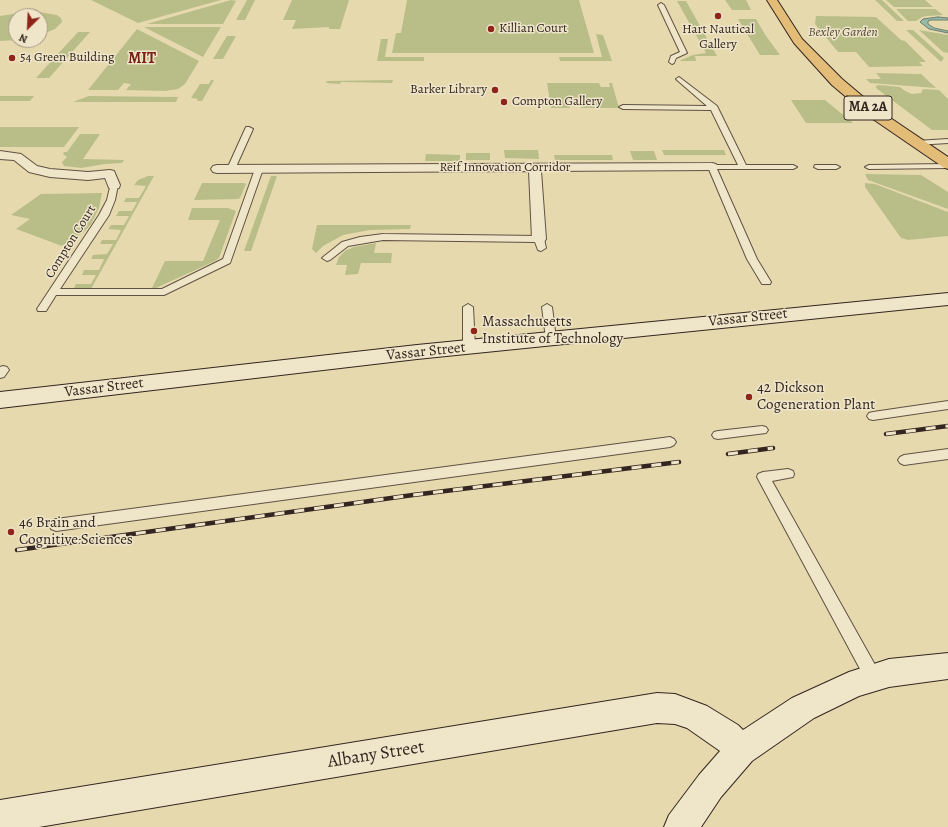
<!DOCTYPE html>
<style>
body{margin:0}
#map{position:relative;width:948px;height:827px;overflow:hidden;background:#e6d9ae;font-family:Alegreya,serif}
canvas{display:block}
.north{position:absolute;left:8px;top:8px;width:40px;height:40px;box-sizing:border-box;background:#efe6ca;border:1px solid #a49986;border-radius:50%;rotate:204deg;font-size:11px;font-weight:700;line-height:16px;text-align:center;color:#33251f}
.north::after{content:'';display:block;margin:auto;width:14px;height:18px;background:#8f2418;clip-path:polygon(50% 0,100% 100%,50% 72%,0 100%)}
</style>
<div id="map">
<canvas width="948" height="827"></canvas>
<div class="north">N</div>
</div>
<script>
const context = document.querySelector('canvas').getContext('2d');
context.lineJoin = 'round';
function fillPath(path, color) {
  context.fillStyle = color;
  context.fill(path, 'evenodd');
}
function shape(rows) {
  const path = new Path2D();
  for (const r of rows) {
    path.moveTo(r[0], r[1]);
    for (let i = 2; i < r.length; i += 2) path.lineTo(r[i], r[i + 1]);
  }
  return path;
}
function trace(path, color, width, dash) {
  context.strokeStyle = color;
  context.lineWidth = width;
  context.lineCap = dash ? 'butt' : 'round';
  context.setLineDash(dash || []);
  context.stroke(path);
}
function write(font, color, halo, rows, align = 'center') {
  context.font = font + ' Alegreya,serif';
  context.lineWidth = 3;
  context.setLineDash([]);
  context.textBaseline = 'middle';
  context.strokeStyle = halo;
  context.fillStyle = color;
  for (const [text, x, y, turn = 0] of rows) {
    context.save();
    context.translate(x, y);
    context.rotate((+turn || 0) * Math.PI / 180);
    context.textAlign = isNaN(turn) ? turn : align;
    if (halo) context.strokeText(text, 0, 0);
    context.fillText(text, 0, 0);
    context.restore();
  }
}
const green = shape([
 [91,0,221,0,138,23],
 [231,0,236,1,223,24,147,24],
 [247,0,255,0,245,20,236,20],
 [292,0,349,0,340,29,329,29,329,27,292,29,296,20,283,20],
 [407,0,579,0,594,53,392,53,396,33,401,33],
 [725,0,746,0,751,10,732,10],
 [875,0,882,0,904,21,897,21],
 [886,0,925,0,933,7,894,7],
 [677,1,686,1,717,56,695,56,696,61,679,61,693,55,706,53],
 [896,9,935,9,943,15,927,16,922,17,916,21,908,21],
 [33,11,57,15,61,18,62,22,55,29,40,35,40,16,16,16,16,40,17,40,0,41,0,16],
 [816,16,876,17,901,40,905,41,926,62,919,62,923,66,869,67,856,52,838,52,815,24],
 [738,19,756,19,766,36,780,55,760,55],
 [144,27,221,27,203,57],
 [137,29,199,61,185,84,178,89,165,91,126,90,131,84,124,83,118,90,88,90],
 [906,30,913,30,944,58,941,62],
 [919,30,948,35,948,53,943,52],
 [78,32,90,32,49,78,36,78],
 [596,34,603,35,612,61,560,61,559,57,602,57],
 [227,36,236,36,223,59,213,59],
 [381,39,388,39,385,57,424,57,424,61,377,61],
 [876,73,921,74,936,88,870,83,866,79,881,79],
 [211,80,214,80,202,101,197,101,198,99,191,98,200,84,209,84],
 [393,80,392,83,341,82,340,84,326,83,327,81],
 [547,83,599,83,601,87,610,87,609,83,612,83,619,108,581,108,580,102,570,101,570,108,551,108],
 [879,85,900,87,905,91,912,94,921,93,923,89,939,90,948,99,948,130,932,130,876,88,876,86],
 [0,96,34,96,30,101,0,101],
 [89,96,178,97,176,102,73,102],
 [791,100,825,100,853,123,806,123],
 [0,127,79,127,64,147,0,147],
 [80,134,100,134,83,159,124,160,122,163,105,164,81,168,64,166,62,162,67,157,63,154,64,152,67,152],
 [504,150,538,150,539,159,505,158],
 [662,150,724,150,726,155,664,155],
 [630,151,654,151,657,160,633,160],
 [466,153,490,153,490,160,466,160],
 [426,154,460,155,460,161,425,161],
 [554,155,612,155,613,160,555,160],
 [865,174,921,175,948,192,948,209,868,180],
 [148,176,154,176,91,289,74,288,76,284,91,284,96,275,82,275,84,270,99,270,104,259,91,259,93,255,107,254,113,244,100,244,102,240,116,240,121,230,108,229,111,225,124,225,129,216,116,216,119,211,132,211,137,202,124,202,126,198,139,198,146,186,134,185,138,180],
 [271,176,277,176,251,251,244,251],
 [202,183,244,183,246,184,240,198,238,199,194,200],
 [865,183,875,184,948,212,948,236,908,240,901,238,865,187],
 [102,193,99,208,91,224,83,233,62,246,16,229,30,219,11,215,41,194],
 [192,208,228,208,236,211,219,258,215,261,156,288,152,288,165,261,203,261,220,220,188,220],
 [317,225,411,225,410,229,370,230,343,235,323,246,316,253,312,249],
 [376,243,374,253,392,253,391,263,361,263,358,274,345,275,347,265,336,265,339,257,345,251,354,247]
]);
const water = shape([
 [938,17,948,18,948,20,931,20,928,21,928,24,934,28,948,31,948,33,929,29,920,22,923,19,938,17]
]);
const service = shape([
 [661,3,664,5,687,53,676,58,674,63,672,64,669,62,671,56,680,52,658,5,661,3],
 [679,77,717,106,746,165,793,165,797,167,793,169,717,169,757,259,771,282,770,284,762,284,747,259,708,167,712,165,738,165,711,110,623,109,619,107,623,105,707,106,677,80,676,79,679,77],
 [246,127,249,127,253,129,235,169,231,172,228,171,227,169,246,127],
 [948,139,948,143,916,145,912,143,916,141,948,139],
 [948,164,948,168,869,169,865,167,869,165,948,164],
 [815,165,836,165,840,167,836,169,818,169,814,167,815,165],
 [259,166,263,169,230,263,164,295,56,295,46,311,38,311,37,309,99,215,107,200,111,183,117,183,118,185,115,200,109,215,60,289,162,289,223,259,255,169,259,166],
 [383,234,539,236,544,239,546,248,541,251,538,250,535,242,383,240,348,246,330,260,327,261,322,258,342,242,360,237,383,234],
 [468,304,473,307,475,347,473,350,469,351,465,350,463,347,463,307,468,304],
 [547,304,552,307,556,339,555,341,551,342,547,341,546,339,542,307,547,304],
 [3,366,7,367,9,370,4,377,0,378,0,367,3,366],
 [948,401,948,409,873,420,869,419,867,416,869,413,873,412,948,401],
 [762,426,766,427,768,430,766,433,718,439,714,438,712,435,714,432,718,431,762,426],
 [670,437,674,439,676,442,674,445,670,447,56,531,51,529,49,525,51,521,56,519,670,437],
 [948,449,948,459,904,465,900,463,898,460,900,457,904,455,948,449],
 [788,469,793,471,794,474,793,477,772,481,879,672,881,677,879,682,873,684,867,682,757,477,758,474,763,472,788,469]
]);
const pedestrian = shape([
 [0,151,21,154,37,166,50,169,88,172,110,170,114,171,120,185,119,188,114,189,109,188,105,178,88,180,50,177,29,172,14,160,0,159,0,151],
 [712,163,716,164,718,167,716,170,541,171,546,239,544,242,539,243,534,242,532,239,529,171,217,173,213,172,211,169,213,166,217,165,712,163]
]);
const secondary = shape([
 [948,293,948,305,417,359,0,408,0,392,417,345,948,293],
 [948,653,948,679,889,687,859,696,814,718,752,761,721,797,701,827,664,827,669,815,699,775,720,751,687,728,675,724,657,723,39,827,0,827,0,800,657,693,675,694,707,706,738,725,743,730,792,698,849,672,889,659,948,653]
]);
const primary = shape([
 [767,0,777,0,802,39,842,79,880,111,948,157,948,169,943,167,870,117,832,85,794,43,767,0]
]);
const rail = shape([
 [886,434,948,426],
 [728,454,773,448],
 [17,550,413,495,679,462]
]);
const markers = [
 [718,16,4,"#8f2418"],
 [491,29,4,"#8f2418"],
 [12,58,4,"#8f2418"],
 [495,90,4,"#8f2418"],
 [504,102,4,"#8f2418"],
 [474,331,4,"#8f2418"],
 [749,397,4,"#8f2418"],
 [11,532,4,"#8f2418"]
];
const farPoinames = [
 ["Killian Court",499,29],
 ["Hart Nautical",718,30,"center"],
 ["Gallery",718,45,"center"],
 ["54 Green Building",20,58],
 ["Barker Library",487,90,"right"],
 ["Compton Gallery",512,102]
];
const farParknames = [
 ["Bexley Garden",843,33]
];
const farStreetnames = [
 ["Reif Innovation Corridor",505,168],
 ["Compton Court",71,242,-58]
];
const shields = [
 [868,108,48]
];
const shieldNames = [
 ["MA 2A",868,108]
];
const streetNames = [
 ["Vassar Street",748,318,-6],
 ["Vassar Street",426,352,-6],
 ["Vassar Street",104,388,-7]
];
const poiNames = [
 ["Massachusetts",482,322],
 ["Institute of Technology",482,339],
 ["42 Dickson",757,388],
 ["Cogeneration Plant",757,405],
 ["46 Brain and",19,523],
 ["Cognitive Sciences",19,540]
];
const farDistrictnames = [
 ["MIT",142,59]
];
const nearStreetnames = [
 ["Albany Street",376,755,-9]
];
fillPath(green, '#b9be88');
fillPath(water, '#97baa7');
trace(water, '#6f7e71', 1);
trace(service, '#605243', 2);
trace(pedestrian, '#605243', 2);
trace(secondary, '#33251f', 2);
trace(primary, '#33251f', 2);
fillPath(service, '#efe6ca');
fillPath(pedestrian, '#efe6ca');
fillPath(secondary, '#efe6ca');
fillPath(primary, '#e3bc77');
trace(rail, '#33251f', 4.5);
trace(rail, '#efe6ca', 3, [10]);
for (const [x, y, r, color] of markers) {
  const dot = new Path2D();
  dot.arc(x, y, r, 0, 2 * Math.PI);
  context.fillStyle = color;
  context.fill(dot);
  trace(dot, '#efe6ca', 1.5);
}
write('13px', '#33251f', '#efe6ca', farPoinames, 'left');
write('italic 13px', '#544b39', '#efe6ca', farParknames);
write('13px', '#33251f', '#efe6ca', farStreetnames);
for (const [x, y, w] of shields) {
  const box = new Path2D();
  box.roundRect(x - w / 2, y - 12, w, 24, 3);
  context.fillStyle = '#efe6ca';
  context.fill(box);
  trace(box, '#33251f', 1);
}
write('bold 14px', '#33251f', null, shieldNames);
write('15px', '#33251f', '#efe6ca', streetNames);
write('15px', '#33251f', '#efe6ca', poiNames, 'left');
write('bold 16px', '#7a1f14', '#efe6ca', farDistrictnames);
write('18px', '#33251f', '#efe6ca', nearStreetnames);
</script>
